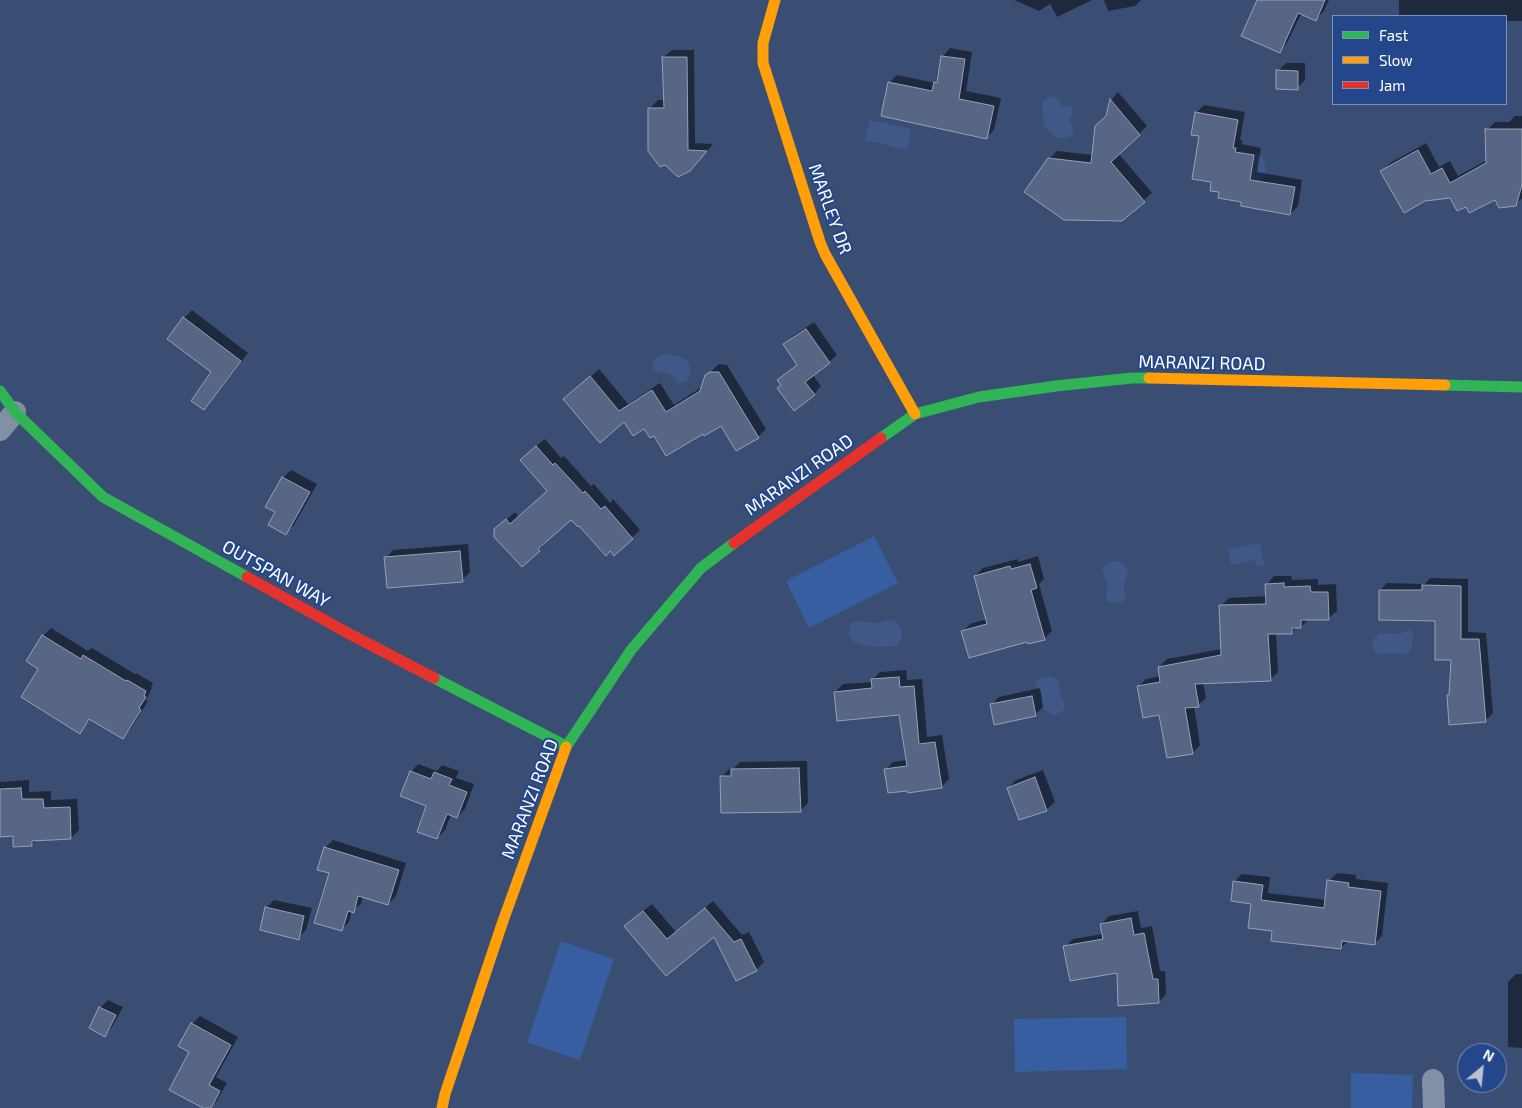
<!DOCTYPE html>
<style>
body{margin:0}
#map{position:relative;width:1522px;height:1108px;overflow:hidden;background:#3a4e73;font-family:"Exo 2",sans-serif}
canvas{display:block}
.legend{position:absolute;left:1332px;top:15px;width:175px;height:90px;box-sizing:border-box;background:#23478a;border:1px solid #7b91b9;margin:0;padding:6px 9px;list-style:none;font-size:15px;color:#fff}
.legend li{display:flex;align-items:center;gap:10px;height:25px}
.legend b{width:25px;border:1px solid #7b91b9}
.north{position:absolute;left:1457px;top:1043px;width:50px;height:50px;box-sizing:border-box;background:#23478a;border:1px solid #7b91b9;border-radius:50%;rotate:28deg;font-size:14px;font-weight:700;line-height:20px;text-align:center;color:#fff}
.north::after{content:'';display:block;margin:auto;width:18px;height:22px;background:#bac1ce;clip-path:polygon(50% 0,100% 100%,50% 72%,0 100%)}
</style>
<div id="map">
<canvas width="1522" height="1108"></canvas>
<ul class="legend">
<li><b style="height:6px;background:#30b455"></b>Fast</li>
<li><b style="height:6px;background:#ff9f0a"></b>Slow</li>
<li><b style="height:6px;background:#e5322d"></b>Jam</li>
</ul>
<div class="north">N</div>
</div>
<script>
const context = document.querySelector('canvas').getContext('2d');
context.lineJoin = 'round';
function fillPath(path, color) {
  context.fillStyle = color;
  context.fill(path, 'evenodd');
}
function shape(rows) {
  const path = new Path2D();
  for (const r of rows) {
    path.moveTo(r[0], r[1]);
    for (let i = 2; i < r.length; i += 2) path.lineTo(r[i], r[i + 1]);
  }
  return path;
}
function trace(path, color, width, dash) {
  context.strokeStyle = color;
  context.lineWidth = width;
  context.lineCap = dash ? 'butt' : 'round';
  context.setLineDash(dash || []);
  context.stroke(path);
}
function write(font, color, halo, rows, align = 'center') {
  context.font = font + ' "Exo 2",sans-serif';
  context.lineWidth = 4;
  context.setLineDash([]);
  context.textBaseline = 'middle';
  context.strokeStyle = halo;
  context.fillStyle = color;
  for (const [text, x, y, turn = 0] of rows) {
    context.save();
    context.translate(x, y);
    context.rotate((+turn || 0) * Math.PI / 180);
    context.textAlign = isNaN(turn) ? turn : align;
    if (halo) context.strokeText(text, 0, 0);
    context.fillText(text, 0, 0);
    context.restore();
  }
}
const green = shape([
 [874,536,898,583,809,628,786,581],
 [561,941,614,959,580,1060,527,1042],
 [1126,1017,1127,1069,1015,1072,1014,1019],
 [1351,1073,1413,1075,1412,1108,1351,1108]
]);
const water = shape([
 [1050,96,1056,98,1060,101,1060,105,1070,106,1072,109,1073,115,1070,118,1070,122,1073,128,1073,132,1072,135,1069,137,1059,138,1055,136,1044,126,1042,103,1045,99],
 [870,120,911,129,907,150,865,140],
 [1253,153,1260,155,1264,159,1267,170,1262,179,1256,184,1234,175,1245,156],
 [665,354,678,356,688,361,691,371,689,376,686,381,677,383,674,376,669,373,665,372,659,373,656,372,652,368,653,361,657,357],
 [1260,543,1264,565,1256,566,1255,560,1231,565,1228,549],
 [1118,561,1126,565,1128,574,1124,582,1124,590,1126,598,1122,602,1115,603,1108,602,1106,597,1108,585,1102,569,1109,562],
 [858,620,869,623,879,623,887,620,896,621,900,627,902,636,898,646,871,647,854,642,849,634,850,624],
 [1410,629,1413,632,1412,645,1411,649,1405,655,1394,653,1381,654,1376,652,1373,649,1372,645,1373,640,1379,633,1400,634],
 [1050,676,1056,679,1059,683,1060,693,1065,705,1064,710,1055,715,1046,711,1042,707,1042,696,1034,683,1038,679]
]);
const shadow = shape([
 [1014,0,1092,0,1057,17,1050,4,1039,11],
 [1104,0,1141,0,1135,6,1108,11],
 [1259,0,1329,0,1324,11,1316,19,1304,14,1301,16,1300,16,1287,43,1279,51],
 [1399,0,1522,0,1522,21,1506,21,1506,16,1399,16],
 [950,48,972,52,966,91,1001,98,994,130,986,138,889,83,897,75,935,83,939,79,943,56],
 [672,50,694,50,695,143,713,144,698,161,650,108,658,100,665,100,664,57],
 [1286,63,1305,63,1305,80,1297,88,1278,71],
 [1118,92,1147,126,1119,154,1152,193,1122,220,1049,159,1057,151,1093,155,1108,115,1111,100],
 [1204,105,1245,112,1240,140,1243,141,1242,144,1261,148,1257,172,1302,180,1298,206,1290,214,1243,201,1221,191,1213,181,1196,113],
 [1515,116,1522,116,1522,198,1515,205,1495,198,1466,205,1451,196,1382,171,1390,163,1426,143,1439,167,1450,161,1458,176,1487,160,1487,130,1495,122,1509,122],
 [192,310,248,353,211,401,204,409,213,372,184,318],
 [814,322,837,355,829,362,813,375,821,386,814,394,782,384,779,380,798,364,785,344,793,336],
 [719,364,727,365,766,429,758,437,721,424,654,434,645,427,624,420,573,392,599,369,628,404,660,383,674,405,702,387,706,376],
 [545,439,561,458,564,456,591,486,594,484,610,503,613,499,640,530,614,554,571,518,545,540,547,542,522,566,504,522,515,512,519,517,549,491,529,452],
 [291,470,317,484,294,525,286,533,277,512,283,478],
 [468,544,470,572,462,580,386,558,393,550],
 [1038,556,1044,579,1039,584,1052,631,1045,638,1029,643,1028,640,962,632,970,624,987,619,975,576,983,568,1018,559,1018,562],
 [1274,576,1291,576,1292,580,1318,579,1318,585,1336,584,1337,611,1329,618,1309,619,1301,627,1297,627,1292,632,1276,633,1278,672,1270,680,1203,683,1206,698,1198,705,1194,706,1200,745,1192,753,1138,687,1146,679,1161,676,1159,667,1167,659,1222,649,1221,606,1229,598,1267,596,1267,584],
 [1430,578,1468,579,1468,632,1486,633,1493,713,1485,721,1448,695,1451,693,1452,658,1436,619,1380,590,1387,583,1425,584],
 [51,628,88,651,92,648,135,674,136,673,153,683,151,687,152,688,146,700,148,701,130,730,122,738,91,718,79,732,40,668,43,636],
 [906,670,907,680,922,679,927,737,942,735,949,779,941,787,886,769,893,762,907,760,900,714,835,692,843,684,873,682,872,680,880,672],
 [1040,688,1043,707,1036,714,991,705,999,697],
 [807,761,808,803,800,811,722,777,729,769,733,769,740,762],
 [418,764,437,771,442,765,459,771,456,778,474,784,465,809,457,817,451,815,445,830,437,838,428,805,411,772],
 [1043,770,1055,802,1047,809,1020,819,1008,788,1016,780],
 [29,780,29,792,51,791,51,800,77,799,79,830,71,838,37,839,32,845,14,835,0,836,0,782],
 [333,840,406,863,396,896,388,904,363,896,361,904,352,911,349,922,341,930,325,848],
 [1337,873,1356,875,1356,879,1388,883,1382,936,1374,944,1348,941,1341,948,1273,930,1252,902,1234,882,1242,874,1270,877,1268,893,1327,900,1329,881],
 [274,900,312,908,306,930,298,938,266,908],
 [713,901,742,935,749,932,764,962,756,970,714,935,666,974,634,918,652,904,676,932],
 [1138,911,1141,928,1152,926,1160,971,1165,971,1166,994,1159,1002,1118,971,1065,947,1073,939,1103,934,1102,924,1109,916],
 [1516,974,1522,974,1522,1048,1508,1047,1508,982],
 [108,1000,123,1007,112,1027,105,1035,90,1028,100,1008],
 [200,1016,238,1037,216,1077,227,1083,216,1102,210,1108,206,1108,191,1052,180,1046,192,1024]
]);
const building = shape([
 [1257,0,1325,0,1316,21,1298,13,1280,53,1241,36,1257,0],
 [941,56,965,59,959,99,994,106,987,139,881,116,888,82,932,91,934,82,937,83,941,56],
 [662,57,687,57,688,150,707,151,690,171,678,177,665,165,660,167,648,151,648,108,664,108,662,57],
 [1276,70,1298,71,1298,90,1276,89,1276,70],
 [1110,99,1140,135,1111,162,1145,202,1122,221,1064,220,1024,192,1048,158,1091,163,1095,126,1106,116,1110,99],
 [1195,112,1238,120,1233,148,1236,148,1235,152,1254,155,1250,180,1295,187,1290,215,1241,206,1241,202,1218,198,1219,192,1210,191,1211,182,1192,179,1199,136,1191,135,1195,112],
 [1485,129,1522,129,1522,185,1516,206,1499,208,1495,200,1469,213,1466,207,1457,211,1450,198,1425,201,1404,213,1380,171,1418,150,1431,174,1442,168,1450,183,1486,163,1485,129],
 [183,317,241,361,204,410,191,401,211,372,167,339,183,317],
 [806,329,830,363,805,382,815,395,794,411,777,388,781,385,777,380,797,365,783,344,806,329],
 [710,372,719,372,759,438,736,451,721,426,704,436,703,434,666,456,654,436,650,438,644,429,633,436,624,422,600,443,563,399,590,376,619,411,652,390,666,412,700,391,705,375,710,372],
 [536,446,553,465,555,463,583,493,585,491,601,509,605,506,633,539,614,556,610,551,606,556,579,526,578,527,571,520,538,549,540,551,522,567,494,537,494,529,506,519,510,524,547,491,520,460,536,446],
 [282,477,310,492,286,535,268,525,275,512,265,507,282,477],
 [460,551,463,582,387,588,384,557,460,551],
 [1030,564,1037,588,1031,590,1045,640,1028,644,1027,642,969,658,961,631,987,624,974,576,1010,566,1011,569,1030,564],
 [1284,583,1284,587,1310,586,1311,592,1328,592,1329,620,1301,620,1301,628,1292,628,1292,634,1268,634,1271,681,1195,684,1199,707,1185,708,1193,754,1167,758,1159,715,1143,718,1137,686,1160,682,1158,667,1221,655,1219,605,1266,604,1265,584,1284,583],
 [1422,585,1461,586,1461,639,1479,639,1486,722,1449,725,1447,695,1449,695,1451,660,1435,660,1435,621,1379,620,1379,590,1422,590,1422,585],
 [42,635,81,659,83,655,126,681,127,680,146,691,144,696,146,697,139,708,141,710,123,739,89,719,80,734,21,697,38,669,26,661,42,635],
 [899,677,900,687,914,686,919,744,935,742,942,788,908,793,907,791,888,793,884,769,907,766,899,715,837,721,834,692,872,688,871,679,899,677],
 [1032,696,1036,716,994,725,990,704,1032,696],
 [799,768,801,812,721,813,720,776,731,776,731,769,799,768],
 [410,771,431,779,434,772,452,779,449,785,467,792,457,818,447,814,437,839,417,832,426,806,400,796,410,771],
 [1035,777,1047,811,1019,820,1007,788,1035,777],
 [21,788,22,799,43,799,44,808,70,807,71,839,32,841,32,846,13,847,13,836,0,837,0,789,21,788],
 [324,847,399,870,388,905,358,896,354,913,348,911,342,931,314,923,329,873,317,870,324,847],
 [1327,880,1349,883,1348,887,1381,891,1375,945,1342,941,1341,949,1271,941,1272,931,1248,928,1251,904,1231,901,1233,881,1263,885,1261,900,1324,908,1327,880],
 [265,907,304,916,299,940,260,930,265,907],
 [705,908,734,942,741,939,757,971,736,981,714,937,666,976,624,926,643,911,667,939,705,908],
 [1131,918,1134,935,1144,933,1153,979,1158,979,1159,1003,1118,1006,1117,973,1070,981,1063,946,1103,939,1100,924,1131,918],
 [99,1007,116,1015,105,1037,89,1028,99,1007],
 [191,1023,231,1045,209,1085,220,1091,211,1108,203,1108,169,1090,189,1052,178,1046,191,1023]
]);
const street = shape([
 [0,430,15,412],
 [1433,1080,1434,1108]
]);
const fast = shape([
 [1445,385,1522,387],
 [0,391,15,412,103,497,247,577],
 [881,438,915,414,979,397,1056,386,1132,378,1149,378],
 [434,678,566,746],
 [566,747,631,650,701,568,734,543]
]);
const slow = shape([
 [775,0,763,43,763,63,820,242,825,254,915,414],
 [1149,378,1445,385],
 [442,1108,445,1094,503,921,566,747]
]);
const jam = shape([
 [734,543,881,438],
 [247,577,344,631,434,678]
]);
const streetNames = [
 ["MARLEY DR",830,209,70],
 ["MARANZI ROAD",1202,363,1],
 ["MARANZI ROAD",799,475,-35],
 ["OUTSPAN WAY",276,574,29],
 ["MARANZI ROAD",530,799,-69]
];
fillPath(green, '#375ea0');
fillPath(water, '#3f5888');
fillPath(shadow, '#0007');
fillPath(building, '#566684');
trace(building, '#95a1b6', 1);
trace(street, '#818fa7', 22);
trace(fast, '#30b455', 11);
trace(slow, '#ff9f0a', 11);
trace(jam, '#e5322d', 11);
write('18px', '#fff', '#23478a', streetNames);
</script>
